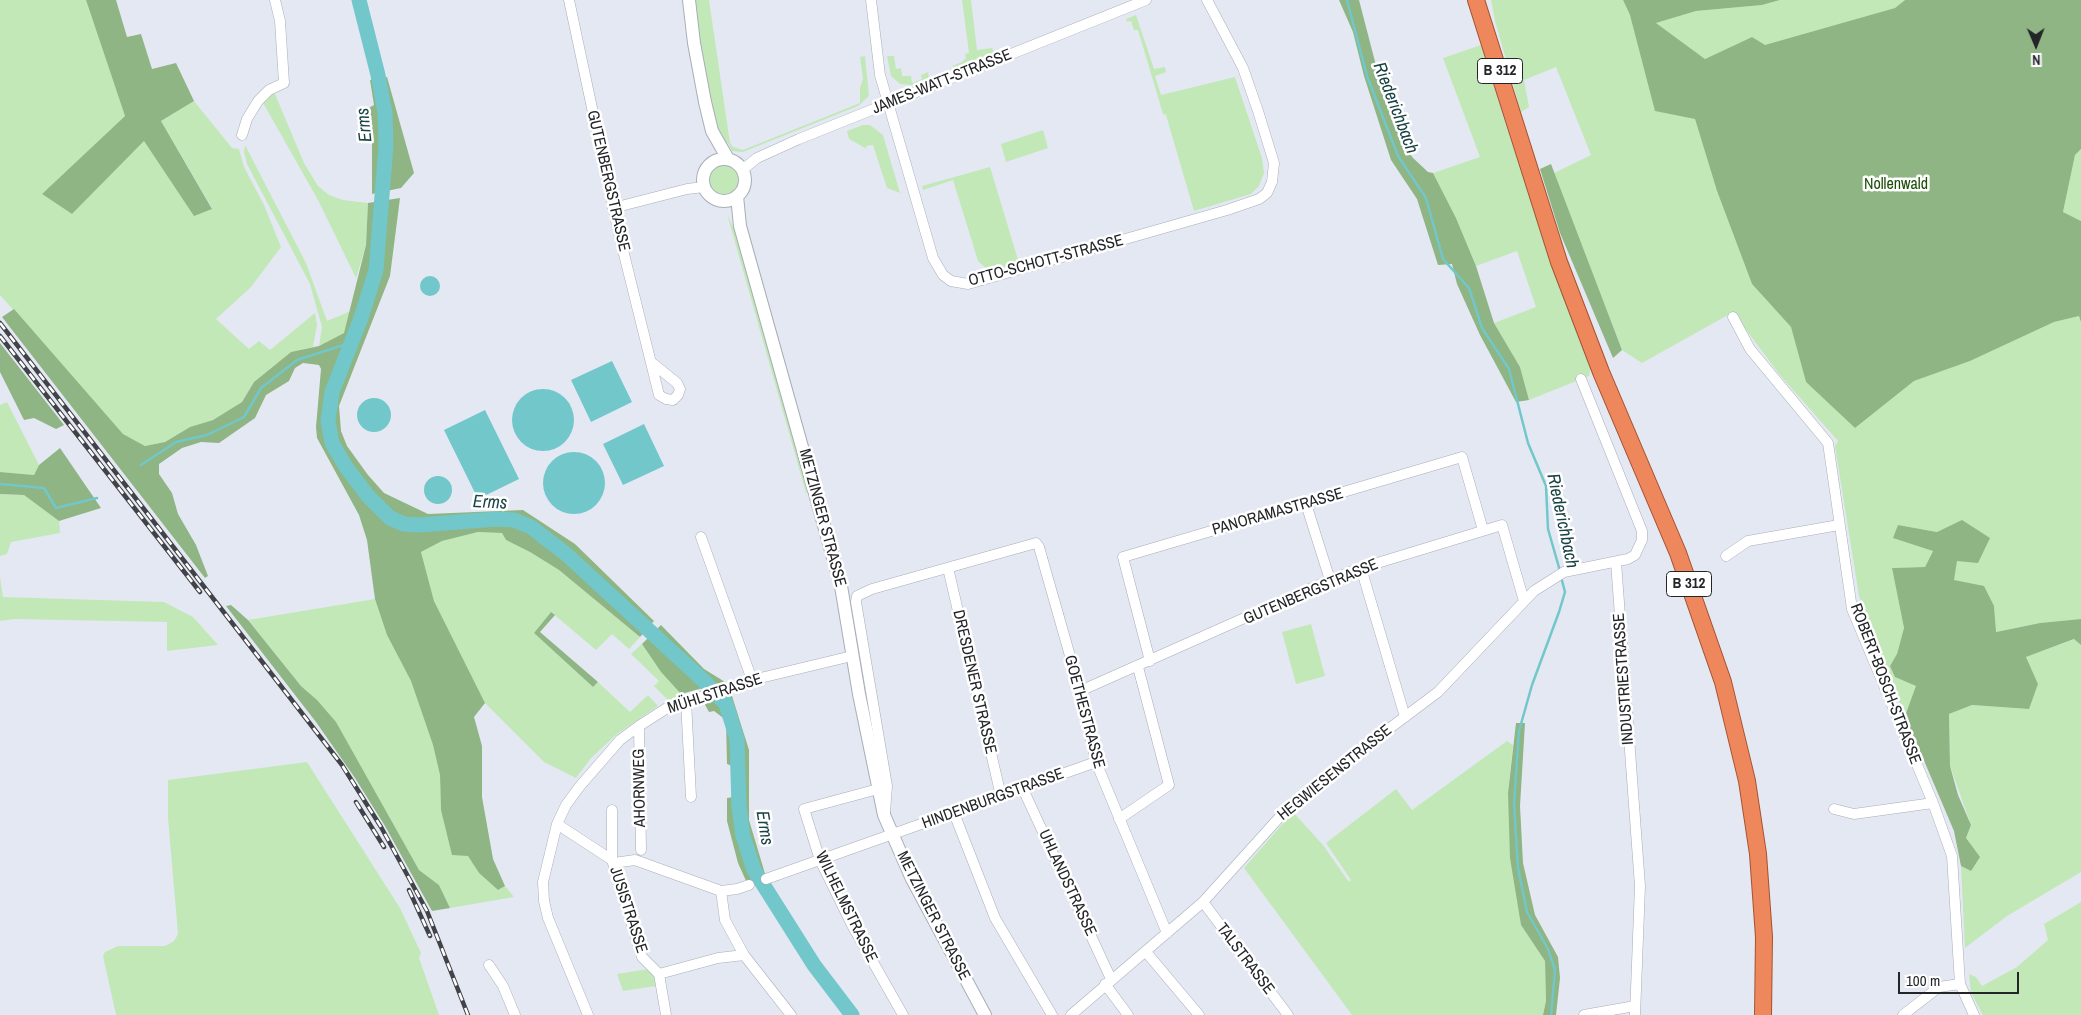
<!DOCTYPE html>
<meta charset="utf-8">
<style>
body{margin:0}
#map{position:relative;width:2081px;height:1015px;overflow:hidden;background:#e4e8f3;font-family:"Archivo Narrow",sans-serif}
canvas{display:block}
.north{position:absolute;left:2011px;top:20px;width:50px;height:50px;-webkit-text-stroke:4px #fff;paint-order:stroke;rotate:179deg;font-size:14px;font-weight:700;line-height:20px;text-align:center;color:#242529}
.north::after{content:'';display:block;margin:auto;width:18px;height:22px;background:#242529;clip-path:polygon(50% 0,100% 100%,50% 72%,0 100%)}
.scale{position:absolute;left:1898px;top:972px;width:121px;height:22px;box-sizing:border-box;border:2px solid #242529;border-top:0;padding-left:6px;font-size:15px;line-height:18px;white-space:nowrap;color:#242529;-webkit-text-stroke:4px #fff;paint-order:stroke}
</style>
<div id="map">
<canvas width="2081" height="1015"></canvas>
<div class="north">N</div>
<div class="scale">100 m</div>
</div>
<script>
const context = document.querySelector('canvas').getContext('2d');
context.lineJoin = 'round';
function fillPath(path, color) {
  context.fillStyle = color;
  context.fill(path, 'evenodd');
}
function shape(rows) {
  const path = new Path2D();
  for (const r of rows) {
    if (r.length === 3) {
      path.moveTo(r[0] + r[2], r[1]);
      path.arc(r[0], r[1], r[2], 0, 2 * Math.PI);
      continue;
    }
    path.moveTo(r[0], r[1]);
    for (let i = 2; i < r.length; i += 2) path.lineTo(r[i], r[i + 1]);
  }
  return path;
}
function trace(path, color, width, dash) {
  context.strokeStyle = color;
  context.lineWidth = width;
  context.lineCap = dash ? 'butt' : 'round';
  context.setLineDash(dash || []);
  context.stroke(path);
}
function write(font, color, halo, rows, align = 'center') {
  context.font = font + ' "Archivo Narrow",sans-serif';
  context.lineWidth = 5;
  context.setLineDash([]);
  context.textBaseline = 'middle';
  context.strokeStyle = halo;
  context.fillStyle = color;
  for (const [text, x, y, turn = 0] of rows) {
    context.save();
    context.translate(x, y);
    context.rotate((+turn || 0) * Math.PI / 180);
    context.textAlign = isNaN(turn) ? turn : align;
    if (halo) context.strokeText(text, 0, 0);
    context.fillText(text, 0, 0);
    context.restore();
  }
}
const green = shape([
 [0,0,86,0,125,116,42,194,72,214,144,141,194,215,212,208,161,121,194,101,232,148,239,149,244,167,264,205,281,247,251,287,216,319,249,349,259,341,270,350,315,313,317,325,313,347,291,352,254,382,242,402,213,420,190,427,165,442,145,446,123,434,0,295],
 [694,0,709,0,730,143,733,147,743,150,860,103,860,88,863,79,860,57,865,56,869,96,858,106,743,152,732,151,728,143,723,145,713,120,702,72],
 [962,0,971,0,977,50,992,48,994,52,955,68,952,66,962,62,966,58,965,54,969,53],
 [1491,0,1623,0,1630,15,1695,119,1717,191,1752,284,1791,327,1806,382,1855,428,1914,381,1970,361,2054,322,2079,316,2081,322,2081,619,2040,623,1995,632,1994,606,1954,580,1962,521,1937,532,1898,525,1894,538,1933,550,1925,567,1892,568,1904,628,1897,654,1895,677,1917,686,1905,716,1875,644,1859,596,1835,446,1838,441,1779,374,1741,323,1728,315,1642,363,1622,350,1554,173,1591,155,1556,67,1524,80,1529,107,1521,112,1495,21],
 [1780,0,1905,0,1895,8,1765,46,1752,37,1705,59,1656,23,1696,11,1762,5],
 [1136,15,1154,69,1165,67,1166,72,1155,76,1161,95,1235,77,1262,158,1264,173,1259,186,1251,194,1194,211,1166,115,1163,114,1138,30,1134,30,1131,21,1127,22,1126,19],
 [1481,45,1511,141,1591,364,1589,376,1529,400,1520,367,1494,323,1536,307,1517,251,1476,266,1456,218,1433,173,1480,157,1443,58],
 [887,56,894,56,896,69,901,68,902,76,911,76,912,83,922,79,921,75,928,72,929,78,912,85,900,84,891,76],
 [269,92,275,94,304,163,318,186,329,195,343,200,368,203,366,245,356,278,318,200,262,101],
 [863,125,870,125,883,135,900,193,887,188,873,145,866,146,867,149,849,139,847,131],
 [1043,130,1048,148,1006,162,1001,144],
 [245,145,306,263,327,321,351,311,344,333,319,346,322,327,310,284,247,164,244,152],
 [2081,149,2081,221,2063,212,2075,155],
 [724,180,15],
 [990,167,1019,263,989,271,978,261,953,180,923,190,922,186],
 [727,214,741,244,810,492,806,493],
 [7,402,39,465,34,475,0,472,0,405],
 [0,494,24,495,59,521,60,533,11,542,7,554,0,556],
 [478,532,502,533,506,540,530,552,559,570,640,637,629,649,612,634,596,650,551,612,534,633,593,687,598,682,630,712,648,695,658,706,617,734,591,758,576,778,544,762,485,703,434,601,421,552,442,541],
 [0,577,3,597,164,602,193,617,218,645,167,651,167,622,14,619,0,621],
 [375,599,387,635,411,681,433,745,440,775,441,810,479,873,498,890,505,886,514,897,450,908,439,885,419,870,317,700,301,686,248,620],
 [1311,624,1325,676,1296,684,1282,632],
 [2075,639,2081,645,2081,872,2007,916,1965,948,1961,866,1971,871,1966,838,1971,825,1950,766,1949,714,1972,705,2028,709,2038,684,2026,657],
 [642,644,661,672,681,694,669,701,654,686,659,681,631,654],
 [1507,741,1513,745,1508,793,1521,925,1545,961,1546,1001,1543,1015,1352,1015,1244,868,1293,812,1323,845,1349,882,1351,880,1326,843,1396,789,1412,810],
 [307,762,400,908,421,953,419,958,439,1015,116,1015,103,956,105,952,118,946,165,946,174,941,178,934,168,818,168,780],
 [2081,902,2081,1015,1983,1015,1971,993,1969,974,1976,977,1982,986,2017,967,2048,940,2044,924],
 [649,969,655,978,656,986,623,991,617,974]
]);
const forest = shape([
 [86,0,116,0,127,37,141,34,152,69,176,63,194,101,161,121,212,209,194,216,144,141,72,214,42,194,125,116],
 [1339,0,1359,0,1379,77,1396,127,1405,147,1413,158,1428,172,1433,173,1456,218,1476,266,1494,323,1520,367,1529,400,1516,402,1480,335,1457,284,1452,264,1438,265,1417,199,1391,160,1364,76,1353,32],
 [1623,0,1780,0,1762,5,1696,11,1656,23,1705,59,1752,37,1765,45,1895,8,1905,0,2081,0,2081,149,2075,155,2063,212,2081,221,2081,322,2079,316,2054,322,1970,361,1914,381,1855,428,1806,382,1791,327,1752,284,1717,191,1695,119,1655,111,1630,15],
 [387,77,414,173,401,188,372,194,372,133,367,109,374,105,370,80],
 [1551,164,1622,350,1613,358,1560,233,1540,169],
 [400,198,390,276,339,406,341,431,347,446,368,475,384,493,428,514,523,510,575,544,654,621,640,637,559,570,530,552,506,540,502,533,478,532,442,541,421,552,434,601,485,703,474,717,482,746,482,797,493,859,505,886,498,890,479,873,468,856,452,855,441,810,440,775,433,745,411,681,387,635,375,599,367,540,359,515,317,438,316,427,321,369,319,365,303,363,295,368,289,381,266,395,255,418,219,443,201,442,182,448,159,464,159,474,172,493,178,514,196,545,208,576,205,578,2,317,14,309,123,434,145,446,165,442,190,427,213,420,242,402,254,382,291,352,319,346,344,333,366,245,368,203],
 [0,343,64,425,56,429,34,418,24,420,0,372],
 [60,448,101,508,59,521,24,495,0,494,0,472,34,475,39,465],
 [1962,520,1990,538,1978,563,1957,561,1954,580,1984,586,1994,606,1996,632,2040,623,2081,619,2081,645,2074,639,2026,657,2038,684,2029,709,1972,705,1949,714,1950,766,1958,795,1971,825,1966,838,1980,857,1971,871,1961,866,1954,831,1905,716,1916,686,1895,677,1890,666,1897,654,1904,628,1892,568,1925,567,1933,551,1893,538,1898,525,1937,532],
 [231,605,248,620,301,686,317,700,336,722,419,870,439,885,450,908,432,911,385,826,355,778,316,722,226,606],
 [551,612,555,615,540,632,598,682,593,687,534,633],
 [661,625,704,669,725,682,681,694,661,672,642,644],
 [732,696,749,750,749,820,766,877,747,883,738,863,727,821,727,798,733,797,732,766,727,764,726,720,714,711,709,712,704,703],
 [1516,723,1525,723,1520,806,1523,863,1535,915,1558,957,1560,978,1556,1015,1543,1015,1546,1001,1545,961,1521,925,1510,858,1508,793]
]);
const water = shape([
 [430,286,10],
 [612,361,632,402,591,422,571,380],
 [543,420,31],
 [374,415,17],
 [485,410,519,479,478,499,444,430],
 [644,424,664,466,623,485,603,444],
 [574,483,31],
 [438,490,14]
]);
const stream = shape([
 [1347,0,1367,76,1398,156,1426,198,1443,259,1469,288,1482,328,1509,369,1528,443,1546,486,1548,529,1560,571],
 [141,465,176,442,207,435,244,417,261,388,297,360,350,343],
 [0,484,44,488,56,508,97,498],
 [1551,1015,1555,970,1548,949,1527,912,1518,868,1514,803,1519,731,1532,685,1559,612,1565,592,1561,577]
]);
const river = shape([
 [359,0,378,75,385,113,386,146,376,270,361,318,332,392,328,421,332,443,346,467,368,496,390,518,404,524,420,525,496,519,514,520,531,527,566,554,705,682,726,704,737,739,739,807,743,836,754,870,814,965,852,1015]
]);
const minor = shape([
 [569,0,618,230,659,395,666,399,673,400,678,395,680,389,677,383,651,362],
 [871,0,880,75,933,258,943,275,951,281,968,284,1227,210,1259,199,1267,193,1272,182,1274,163,1258,111,1243,68,1207,0],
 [242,135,247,119,258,101,269,90,284,83,280,21,275,0],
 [742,170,757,158,799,139,1146,0],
 [613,208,687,189,704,187],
 [1733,317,1750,349,1828,443,1852,609,1933,803,1952,856,1960,984,1974,1015],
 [1306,504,1330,580],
 [701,537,752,680],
 [1726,556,1748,541,1839,525],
 [1616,562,1640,886,1635,1015],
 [948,568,1001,796],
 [1361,568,1405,717],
 [1150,661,1123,557,1462,457,1483,530],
 [1080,691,1330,580,1361,568,1502,525,1524,601],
 [686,701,691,797],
 [639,726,641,850],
 [1022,787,1111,979],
 [878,789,804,809,820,860,852,925,903,1015],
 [1834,809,1854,814,1933,803],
 [885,812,887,786,856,602,857,596,872,589,1036,543,1039,547,1080,691,1096,762,1167,933],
 [954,813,995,918,1052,1015],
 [1119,819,1169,785,1138,667],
 [557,824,612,860,642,957,659,974,718,958,744,955,791,1015],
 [612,860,612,810],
 [614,863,635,860,721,891,737,889,749,885],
 [766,879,1096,762],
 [721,891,725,920,744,955],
 [1203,902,1288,1015],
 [1146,952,1199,1015],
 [489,965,503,986,515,1015],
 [659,974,666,1015],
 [1105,984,1128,1015],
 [588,1015,548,918,544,901,543,882,557,824,566,805,580,786,620,740,639,726,667,708,752,680,852,656],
 [1071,1015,1203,902,1286,810,1366,746,1438,692,1534,591,1564,572,1628,559,1635,555,1642,540,1642,531,1581,379],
 [1584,1015,1635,1006],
 [1903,1015,1939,987,1960,984]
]);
const tertiary = shape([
 [689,0,694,43,705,102,712,131,728,159],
 [724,180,21],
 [737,196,740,226,841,586,859,694,884,815,912,879,985,1015]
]);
const trunk = shape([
 [1476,0,1559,262,1601,372,1678,553,1723,682,1747,781,1758,854,1764,937,1763,1015]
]);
const rail = shape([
 [0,323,342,765,381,827,427,911,468,1015],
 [0,336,200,592],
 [356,802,384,847],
 [409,890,430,936]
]);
const shields = [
 [1500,71,45],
 [1689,584,45]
];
const shieldNames = [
 ["B 312",1500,71],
 ["B 312",1689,584]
];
const streetNames = [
 ["JAMES-WATT-STRASSE",942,82,-22],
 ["GUTENBERGSTRASSE",608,181,77],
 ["OTTO-SCHOTT-STRASSE",1046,261,-15],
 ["PANORAMASTRASSE",1278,512,-16],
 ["METZINGER STRASSE",822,518,75],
 ["GUTENBERGSTRASSE",1311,592,-23],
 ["INDUSTRIESTRASSE",1624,679,-94],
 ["DRESDENER STRASSE",974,682,77],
 ["ROBERT-BOSCH-STRASSE",1885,684,69],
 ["MÜHLSTRASSE",715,694,-18],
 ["GOETHESTRASSE",1084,712,75],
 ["HEGWIESENSTRASSE",1335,773,-39],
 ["AHORNWEG",640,788,-91],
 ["HINDENBURGSTRASSE",993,799,-20],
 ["UHLANDSTRASSE",1067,883,65],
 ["WILHELMSTRASSE",846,907,64],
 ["JUSISTRASSE",628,910,72],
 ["METZINGER STRASSE",933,916,63],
 ["TALSTRASSE",1245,959,53]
];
const parkNames = [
 ["Nollenwald",1896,185]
];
const waterNames = [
 ["Riederichbach",1395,108,69],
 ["Erms",365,125,-96],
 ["Erms",490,503,3],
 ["Riederichbach",1562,521,78],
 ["Erms",764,828,81]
];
fillPath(green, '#c2e8b8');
fillPath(forest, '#8eb583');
fillPath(water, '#72c7ca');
trace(stream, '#72c7ca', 2.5);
trace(river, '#72c7ca', 15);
trace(minor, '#a8adb7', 11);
trace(tertiary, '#a8adb7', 14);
trace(trunk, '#a55230', 18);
trace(minor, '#fff', 10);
trace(tertiary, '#fff', 12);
trace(trunk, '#ee885c', 16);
trace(rail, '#414348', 4.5);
trace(rail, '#fff', 2.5, [8]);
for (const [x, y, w] of shields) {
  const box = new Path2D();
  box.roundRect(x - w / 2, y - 12.5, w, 25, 4);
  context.fillStyle = '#fff';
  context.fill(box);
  trace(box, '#242529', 1);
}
write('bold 15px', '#242529', null, shieldNames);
write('16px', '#242529', '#fff', streetNames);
write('16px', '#1b4e06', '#fff', parkNames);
write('italic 18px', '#1a4344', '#fff', waterNames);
</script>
